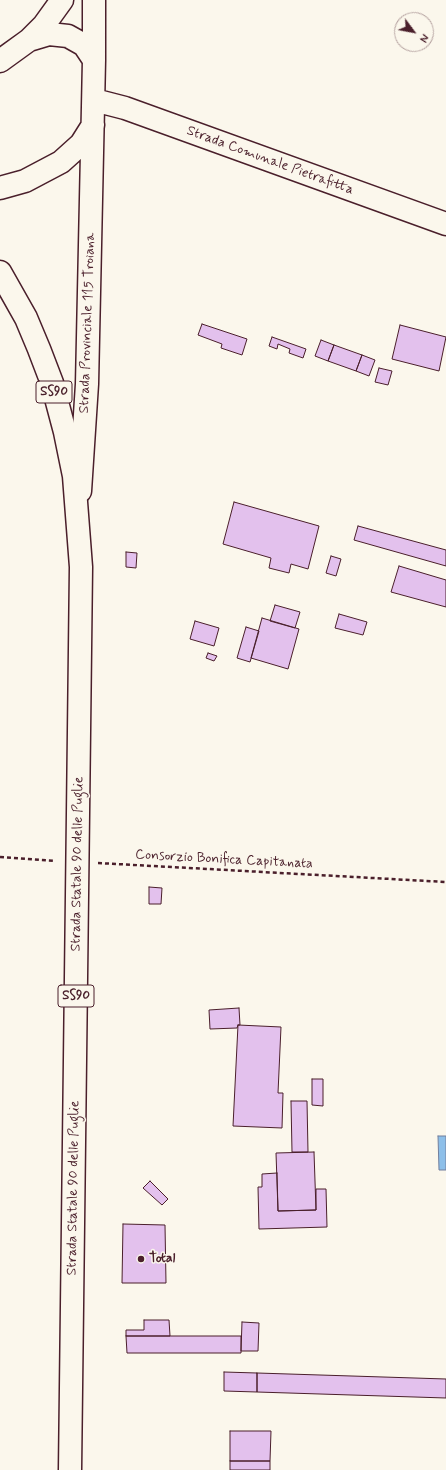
<!DOCTYPE html>
<style>
body{margin:0}
#map{position:relative;width:446px;height:1470px;overflow:hidden;background:#fbf7ec;font-family:Mynerve,sans-serif}
canvas{display:block}
.north{position:absolute;left:394px;top:12px;width:40px;height:40px;box-sizing:border-box;background:#fbf7ec;border:1px solid #b4a19f;border-radius:50%;rotate:122deg;font-size:11px;font-weight:700;line-height:16px;text-align:center;color:#4a1f2b}
.north::after{content:'';display:block;margin:auto;width:14px;height:18px;background:#4a1f2b;clip-path:polygon(50% 0,100% 100%,50% 72%,0 100%)}
</style>
<div id="map">
<canvas width="446" height="1470"></canvas>
<div class="north">N</div>
</div>
<script>
const context = document.querySelector('canvas').getContext('2d');
context.lineJoin = 'round';
function fillPath(path, color) {
  context.fillStyle = color;
  context.fill(path, 'evenodd');
}
function shape(rows) {
  const path = new Path2D();
  for (const r of rows) {
    path.moveTo(r[0], r[1]);
    for (let i = 2; i < r.length; i += 2) path.lineTo(r[i], r[i + 1]);
  }
  return path;
}
function trace(path, color, width, dash) {
  context.strokeStyle = color;
  context.lineWidth = width;
  context.lineCap = dash ? 'butt' : 'round';
  context.setLineDash(dash || []);
  context.stroke(path);
}
function write(font, color, halo, rows, align = 'center') {
  context.font = font + ' Mynerve,sans-serif';
  context.lineWidth = 3;
  context.setLineDash([]);
  context.textBaseline = 'middle';
  context.strokeStyle = halo;
  context.fillStyle = color;
  for (const [text, x, y, turn = 0] of rows) {
    context.save();
    context.translate(x, y);
    context.rotate((+turn || 0) * Math.PI / 180);
    context.textAlign = isNaN(turn) ? turn : align;
    if (halo) context.strokeText(text, 0, 0);
    context.fillText(text, 0, 0);
    context.restore();
  }
}
const water = shape([
 [438,1136,446,1136,446,1170,439,1170,438,1136]
]);
const building = shape([
 [202,324,247,339,242,355,221,348,222,344,198,335,202,324],
 [400,325,446,337,439,371,392,359,400,325],
 [272,337,306,349,303,358,289,353,290,349,278,344,277,349,269,346,272,337],
 [321,340,334,345,328,361,315,356,321,340],
 [334,345,362,355,356,371,328,361,334,345],
 [362,355,375,360,369,376,356,371,362,355],
 [379,368,392,371,388,385,375,382,379,368],
 [234,502,319,526,308,569,291,564,289,573,269,568,271,558,223,544,234,502],
 [358,526,446,550,446,566,354,540,358,526],
 [126,552,137,553,136,568,126,567,126,552],
 [331,556,341,559,336,576,326,573,331,556],
 [399,566,446,580,446,607,391,592,399,566],
 [275,605,300,612,295,628,270,621,275,605],
 [339,614,367,622,363,635,335,628,339,614],
 [262,618,299,629,288,669,251,658,262,618],
 [195,621,219,628,214,646,190,639,195,621],
 [246,627,259,631,250,662,237,658,246,627],
 [208,653,217,656,214,661,206,658,208,653],
 [149,887,162,888,161,904,149,904,149,887],
 [239,1008,240,1025,238,1025,237,1028,210,1029,209,1010,239,1008],
 [238,1025,281,1027,278,1093,283,1093,282,1128,233,1126,238,1025],
 [312,1079,323,1079,323,1106,312,1105,312,1079],
 [291,1101,307,1101,308,1152,292,1152,291,1101],
 [314,1152,316,1210,278,1211,276,1153,314,1152],
 [277,1173,278,1211,316,1210,316,1189,326,1189,327,1227,259,1229,258,1187,262,1187,262,1174,277,1173],
 [150,1181,168,1199,162,1205,143,1188,150,1181],
 [123,1224,165,1225,166,1283,122,1283,123,1224],
 [144,1320,169,1320,170,1336,126,1336,126,1330,144,1330,144,1320],
 [242,1322,259,1323,258,1351,241,1351,242,1322],
 [126,1336,241,1336,241,1353,127,1353,126,1336],
 [224,1372,257,1373,257,1392,224,1391,224,1372],
 [257,1373,446,1379,446,1398,257,1392,257,1373],
 [230,1431,271,1431,270,1461,230,1461,230,1431],
 [230,1461,270,1461,270,1470,230,1470,230,1461]
]);
const path = shape([
 [0,857,55,861],
 [98,863,446,882]
]);
const secondary = shape([
 [29,40,49,34,68,36,84,45,94,60],
 [0,61,29,40,44,25,62,0],
 [94,100,125,108,446,224],
 [0,188,25,181,61,162,81,144,93,125],
 [80,491,87,384,94,60,94,0]
]);
const primary = shape([
 [0,272,26,318,39,349,52,383,65,432,74,476,81,567,70,1470]
]);
const markers = [
 [141,1259,4,"#4a1f2b"]
];
const shields = [
 [54,392,36],
 [76,996,36]
];
const shieldNames = [
 ["SS90",54,392],
 ["SS90",76,996]
];
const streetNames = [
 ["Strada Comunale Pietrafitta",270,161,20],
 ["Strada Provinciale 115 Troiana",88,323,-88],
 ["Consorzio Bonifica Capitanata",224,860,3],
 ["Strada Statale 90 delle Puglie",78,864,-89],
 ["Strada Statale 90 delle Puglie",74,1188,-89]
];
const poiNames = [
 ["Total",149,1259]
];
fillPath(water, '#8dbfe9');
trace(water, '#727f9d', 1);
fillPath(building, '#e3c1ed');
trace(building, '#4a1f2b', 1);
trace(secondary, '#4a1f2b', 25);
trace(primary, '#4a1f2b', 25);
trace(path, '#4a1f2b', 2.5, [4, 3]);
trace(secondary, '#fbf7ec', 22);
trace(primary, '#fbf7ec', 22);
for (const [x, y, r, color] of markers) {
  const dot = new Path2D();
  dot.arc(x, y, r, 0, 2 * Math.PI);
  context.fillStyle = color;
  context.fill(dot);
  trace(dot, '#fbf7ec', 1.5);
}
for (const [x, y, w] of shields) {
  const box = new Path2D();
  box.roundRect(x - w / 2, y - 11, w, 22, 3);
  context.fillStyle = '#fbf7ec';
  context.fill(box);
  trace(box, '#4a1f2b', 1);
}
write('bold 13px', '#4a1f2b', null, shieldNames);
write('14px', '#4a1f2b', '#fbf7ec', streetNames);
write('bold 14px', '#4a1f2b', '#fbf7ec', poiNames, 'left');
</script>
